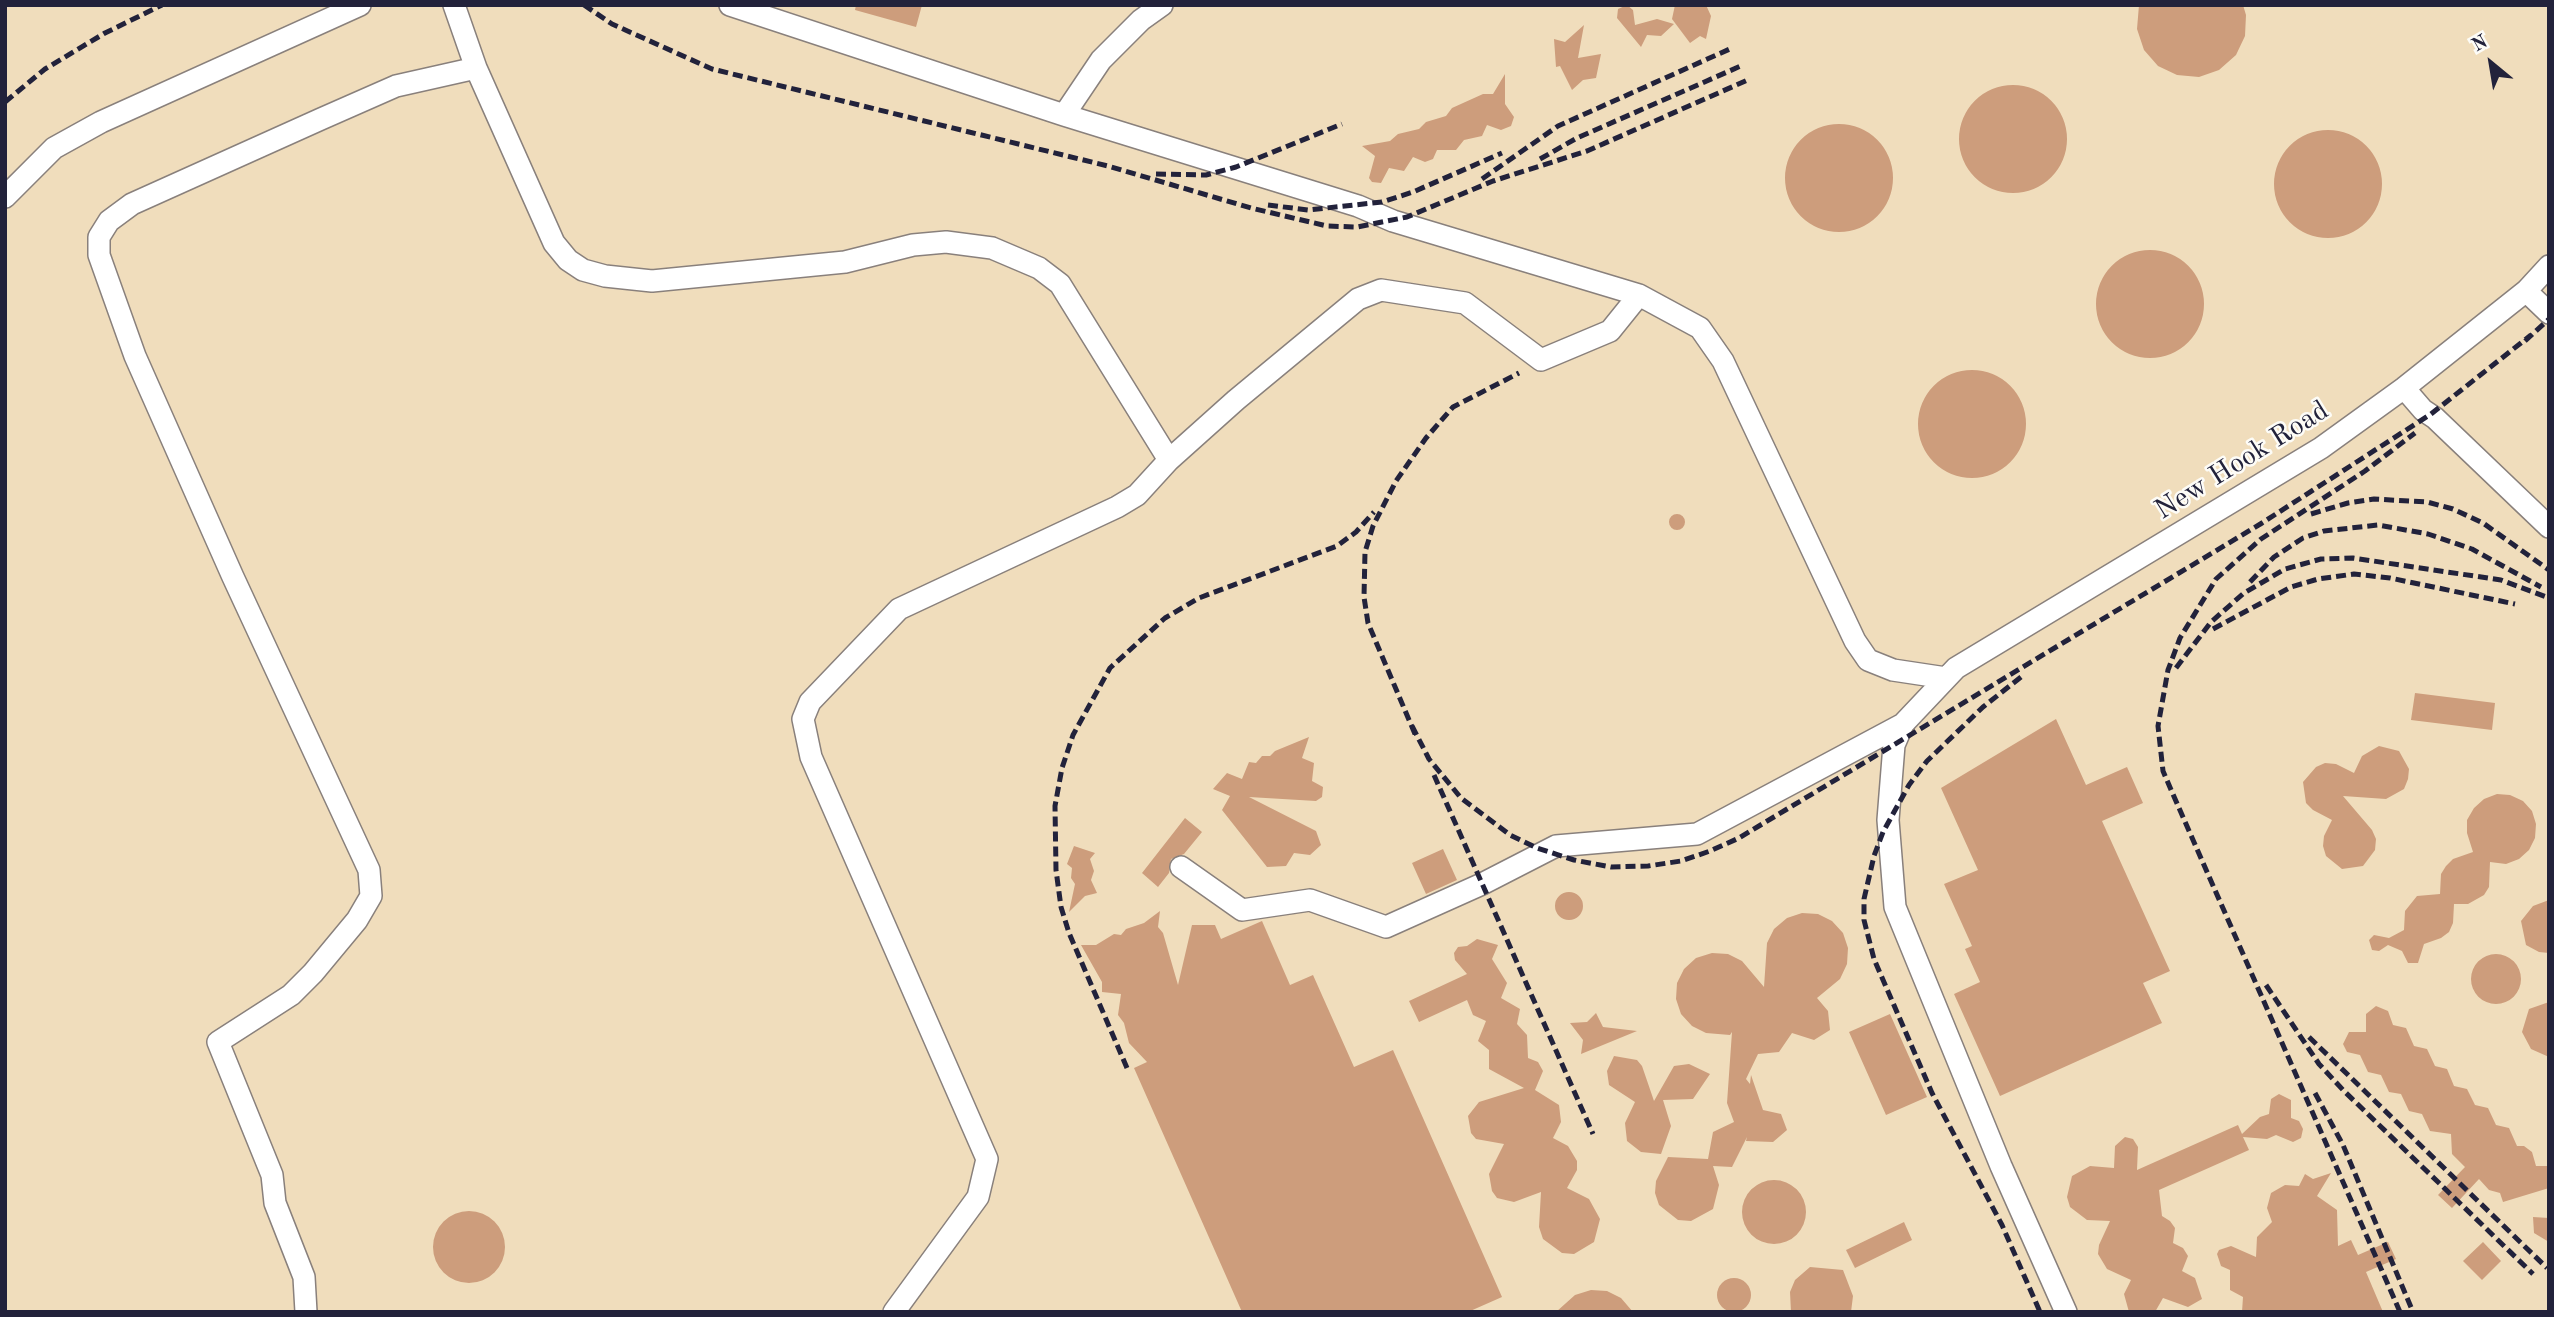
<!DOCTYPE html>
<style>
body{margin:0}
#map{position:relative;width:2554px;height:1317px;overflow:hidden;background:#f0ddbc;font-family:"Old Standard TT",serif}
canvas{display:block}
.frame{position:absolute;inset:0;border:7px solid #22223b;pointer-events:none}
.north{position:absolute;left:2456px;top:28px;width:70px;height:70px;-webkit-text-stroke:5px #fdfcf7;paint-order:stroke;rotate:330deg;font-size:19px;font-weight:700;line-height:28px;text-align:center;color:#22223b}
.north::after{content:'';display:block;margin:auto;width:24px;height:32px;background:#22223b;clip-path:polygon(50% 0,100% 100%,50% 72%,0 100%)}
</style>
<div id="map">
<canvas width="2554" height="1317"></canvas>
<div class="frame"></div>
<div class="north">N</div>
</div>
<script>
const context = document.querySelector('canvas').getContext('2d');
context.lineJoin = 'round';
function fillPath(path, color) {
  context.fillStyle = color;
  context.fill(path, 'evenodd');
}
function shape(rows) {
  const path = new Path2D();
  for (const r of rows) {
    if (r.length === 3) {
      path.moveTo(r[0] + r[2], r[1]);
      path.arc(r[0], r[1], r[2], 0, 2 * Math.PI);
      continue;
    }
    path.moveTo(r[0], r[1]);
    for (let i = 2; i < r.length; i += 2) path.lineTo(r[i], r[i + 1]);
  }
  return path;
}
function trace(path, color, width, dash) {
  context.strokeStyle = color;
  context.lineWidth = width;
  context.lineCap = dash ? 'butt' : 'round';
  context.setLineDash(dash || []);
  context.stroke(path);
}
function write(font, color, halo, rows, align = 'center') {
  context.font = font + ' "Old Standard TT",serif';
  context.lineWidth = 5;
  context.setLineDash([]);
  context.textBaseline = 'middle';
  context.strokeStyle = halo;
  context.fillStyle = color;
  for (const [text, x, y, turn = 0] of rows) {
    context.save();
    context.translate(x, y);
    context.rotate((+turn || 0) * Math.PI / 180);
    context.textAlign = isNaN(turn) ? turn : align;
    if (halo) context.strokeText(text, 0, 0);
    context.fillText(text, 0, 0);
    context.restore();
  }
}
const building = shape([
 [856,5,922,5,916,27,855,10],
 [1627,5,1633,10,1635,25,1657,19,1674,24,1661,36,1647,35,1641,47,1617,18,1618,9],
 [1675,5,1706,5,1711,16,1706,39,1700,36,1690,43,1672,19],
 [2139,5,2243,5,2246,15,2245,36,2236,55,2219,70,2199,77,2177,75,2158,66,2144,50,2137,29],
 [1584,25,1578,58,1601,54,1596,78,1583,80,1572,90,1560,66,1556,67,1554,39,1565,42],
 [1505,74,1505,104,1514,117,1511,126,1501,130,1487,125,1482,136,1464,140,1456,150,1437,150,1433,159,1425,162,1413,157,1404,171,1389,168,1381,183,1372,182,1369,178,1375,156,1362,146,1390,141,1398,134,1419,129,1426,122,1446,116,1452,108,1483,94,1493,94],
 [2013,139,54],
 [1839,178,54],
 [2328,184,54],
 [2150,304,54],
 [1972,424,54],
 [1677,522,8],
 [2415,693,2495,703,2492,730,2411,720],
 [2056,719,2086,785,2127,767,2143,803,2102,821,2170,971,2143,983,2162,1023,2000,1096,1954,994,1980,982,1965,949,1972,946,1944,884,1978,870,1941,788],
 [1309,737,1302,758,1314,763,1312,781,1323,787,1322,797,1316,801,1249,797,1316,831,1321,845,1310,855,1294,853,1286,866,1267,867,1222,810,1230,796,1213,789,1227,773,1242,779,1249,762,1256,763,1262,756,1270,756,1275,751],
 [2379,746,2399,751,2409,769,2408,779,2404,789,2386,799,2343,796,2372,830,2376,839,2375,850,2363,866,2342,869,2326,856,2323,846,2324,836,2332,820,2313,810,2306,803,2303,782,2316,767,2325,763,2336,764,2354,773,2362,756],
 [2497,794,2510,795,2523,801,2532,811,2536,824,2535,838,2529,850,2519,859,2506,864,2490,862,2489,887,2484,895,2468,904,2454,904,2453,923,2449,932,2441,938,2424,944,2418,963,2408,963,2402,951,2388,945,2379,951,2372,950,2369,940,2374,935,2389,938,2404,930,2405,911,2417,896,2440,894,2441,874,2446,866,2453,859,2473,852,2467,833,2467,820,2474,808,2484,799],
 [1185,818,1202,832,1184,854,1171,859,1169,873,1158,887,1142,873],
 [1074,846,1095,853,1090,859,1094,871,1091,880,1097,893,1085,896,1069,912,1075,884,1071,878,1072,868,1067,864],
 [1443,849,1457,880,1426,894,1412,863],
 [1569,906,14],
 [2549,900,2549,953,2539,952,2526,945,2521,921,2533,906],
 [1160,911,1158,927,1163,933,1178,985,1192,925,1215,925,1221,939,1262,921,1290,985,1313,975,1354,1067,1393,1050,1502,1297,1468,1312,1242,1312,1134,1068,1147,1062,1129,1043,1124,1023,1118,1015,1121,994,1102,992,1102,982,1081,945,1096,945,1114,934,1121,935,1126,929,1144,923],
 [1802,913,1818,914,1832,921,1843,933,1848,948,1847,964,1840,979,1817,998,1828,1011,1830,1030,1814,1040,1792,1033,1779,1052,1758,1054,1746,1079,1750,1084,1751,1075,1763,1110,1781,1114,1787,1130,1773,1142,1746,1141,1747,1137,1732,1167,1713,1166,1719,1185,1713,1209,1691,1221,1678,1220,1659,1205,1655,1193,1656,1181,1668,1157,1708,1159,1713,1132,1734,1122,1727,1103,1732,1032,1730,1035,1706,1033,1692,1026,1681,1014,1676,999,1677,983,1684,969,1696,958,1712,953,1728,954,1742,961,1764,987,1767,943,1774,929,1787,918],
 [1477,939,1498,945,1492,959,1507,983,1501,998,1520,1009,1517,1024,1527,1035,1528,1058,1538,1062,1543,1071,1535,1090,1559,1105,1561,1122,1553,1138,1568,1146,1577,1161,1577,1170,1567,1188,1589,1199,1600,1219,1594,1242,1574,1254,1562,1253,1543,1239,1539,1227,1541,1192,1514,1202,1497,1198,1492,1191,1489,1174,1504,1144,1476,1139,1471,1133,1468,1116,1479,1102,1524,1088,1489,1069,1489,1050,1478,1041,1486,1021,1473,1015,1467,1000,1419,1022,1409,1001,1467,974,1455,960,1454,953,1458,947,1467,946],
 [2496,979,25],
 [2549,1002,2549,1057,2531,1049,2522,1032,2529,1009],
 [2376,1006,2388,1011,2393,1025,2406,1028,2414,1046,2427,1049,2435,1066,2447,1069,2454,1086,2467,1089,2475,1105,2488,1108,2496,1125,2509,1128,2517,1146,2524,1146,2532,1152,2536,1166,2549,1166,2549,1188,2503,1202,2500,1193,2489,1190,2479,1179,2452,1208,2438,1195,2465,1167,2452,1154,2451,1134,2430,1131,2422,1114,2409,1111,2401,1094,2389,1092,2381,1075,2368,1072,2360,1055,2347,1052,2343,1044,2349,1032,2366,1032,2366,1014],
 [1596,1013,1603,1027,1637,1031,1581,1054,1583,1040,1570,1023,1587,1022],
 [1890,1014,1927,1097,1886,1115,1849,1032],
 [1614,1056,1637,1060,1642,1066,1654,1101,1674,1066,1689,1064,1710,1074,1693,1099,1663,1100,1671,1126,1661,1154,1641,1152,1627,1141,1625,1123,1635,1102,1609,1085,1607,1071],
 [2279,1094,2291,1100,2291,1118,2299,1121,2303,1129,2301,1138,2293,1142,2276,1135,2267,1139,2243,1137,2249,1150,2159,1190,2162,1216,2170,1221,2175,1228,2173,1243,2183,1248,2188,1256,2182,1271,2195,1278,2202,1299,2188,1307,2163,1298,2155,1312,2129,1312,2124,1294,2131,1280,2107,1269,2098,1254,2099,1245,2110,1221,2087,1220,2070,1207,2067,1197,2072,1176,2090,1166,2114,1168,2115,1146,2125,1137,2133,1139,2138,1147,2137,1170,2238,1125,2242,1134,2260,1117,2269,1114,2271,1099],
 [2331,1173,2317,1196,2337,1210,2338,1246,2351,1240,2358,1255,2388,1242,2396,1259,2366,1272,2383,1312,2242,1312,2243,1297,2230,1290,2230,1270,2221,1266,2217,1254,2219,1250,2231,1246,2256,1257,2257,1237,2272,1222,2267,1208,2271,1193,2285,1185,2299,1186,2305,1174,2313,1179],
 [1774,1212,32],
 [469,1247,36],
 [2533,1217,2549,1218,2549,1242,2534,1233],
 [1904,1222,1912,1240,1855,1268,1846,1250],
 [2483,1242,2501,1261,2482,1280,2463,1261],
 [1810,1267,1843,1270,1853,1296,1851,1312,1791,1312,1790,1292,1795,1280],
 [1734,1295,17],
 [1591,1290,1607,1291,1621,1298,1633,1312,1556,1312,1575,1295]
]);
const minor = shape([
 [454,5,476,68,554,243,568,260,583,270,605,276,652,281,845,262,913,245,946,242,992,248,1039,268,1060,284,1169,460],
 [730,5,1064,115,1358,206,1393,221,1639,295,1700,328,1723,361,1855,641,1868,660,1893,670,1946,678],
 [1064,115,1101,60,1141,20,1162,5],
 [5,197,54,148,101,122,360,5],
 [2526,291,2549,313],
 [2404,388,2423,410,2435,418,2549,527],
 [1903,724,1894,745,1888,820,1895,907,2001,1166,2066,1312],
 [1181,867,1242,910,1310,900,1386,927,1482,884,1556,846,1697,834,1903,724,1956,668,2321,448,2404,388,2526,291,2549,266],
 [306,1312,304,1277,275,1203,272,1175,218,1042,291,995,313,973,357,920,371,896,369,870,233,577,135,356,99,255,99,237,109,221,132,204,321,119,396,86,476,68],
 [894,1312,978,1197,987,1159,811,757,803,719,810,702,899,609,1117,507,1137,495,1169,460,1236,400,1358,299,1381,290,1465,303,1541,360,1610,331,1639,295]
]);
const rail = shape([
 [584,5,612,24,712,69,1108,166,1251,208,1327,226,1357,227,1407,217,1493,181,1587,151,1750,79],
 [5,102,45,69,105,33,162,5],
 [1540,159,1577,138,1743,65],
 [1156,174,1206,175,1236,167,1342,124],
 [1482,179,1558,126,1732,48],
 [1268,205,1308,210,1382,202,1413,192,1502,153],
 [2525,341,2549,319],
 [2311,514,2348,503,2374,499,2427,502,2453,509,2483,523,2549,570],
 [2250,582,2274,557,2303,538,2324,531,2378,525,2428,534,2472,549,2541,587],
 [2213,629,2291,587,2318,579,2354,574,2390,578,2515,604],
 [2176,668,2211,622,2244,593,2285,569,2321,559,2353,558,2501,580,2549,598],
 [2021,677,1983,707,1927,761,1909,785,1883,832,1874,856,1864,899,1864,920,1874,959,1932,1093,2002,1225,2040,1312],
 [1412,726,1429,759,1461,798,1510,835,1537,848,1574,860,1611,867,1648,866,1681,861,1710,851,1739,838,2262,523,2431,414,2531,335],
 [1415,734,1368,623,1364,597,1365,552,1373,526,1396,481,1426,438,1453,407,1519,373],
 [1434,775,1593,1134],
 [2266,985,2319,1064,2344,1091,2533,1274],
 [2309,1037,2547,1268],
 [1127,1068,1069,933,1061,907,1056,870,1055,806,1062,768,1073,735,1110,668,1165,618,1199,598,1337,546,1356,532,1374,512],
 [2315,1093,2343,1145,2413,1312],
 [2400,1312,2172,792,2163,771,2158,726,2168,670,2180,638,2216,579,2261,539,2365,471,2415,433]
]);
const streetNames = [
 ["New Hook Road",2242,461,-32]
];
fillPath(building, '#cd9d7c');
trace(minor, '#89807c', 24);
trace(minor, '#fff', 21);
trace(rail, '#22223b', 5, [10, 5]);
write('28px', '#22223b', '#fdfcf7', streetNames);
</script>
